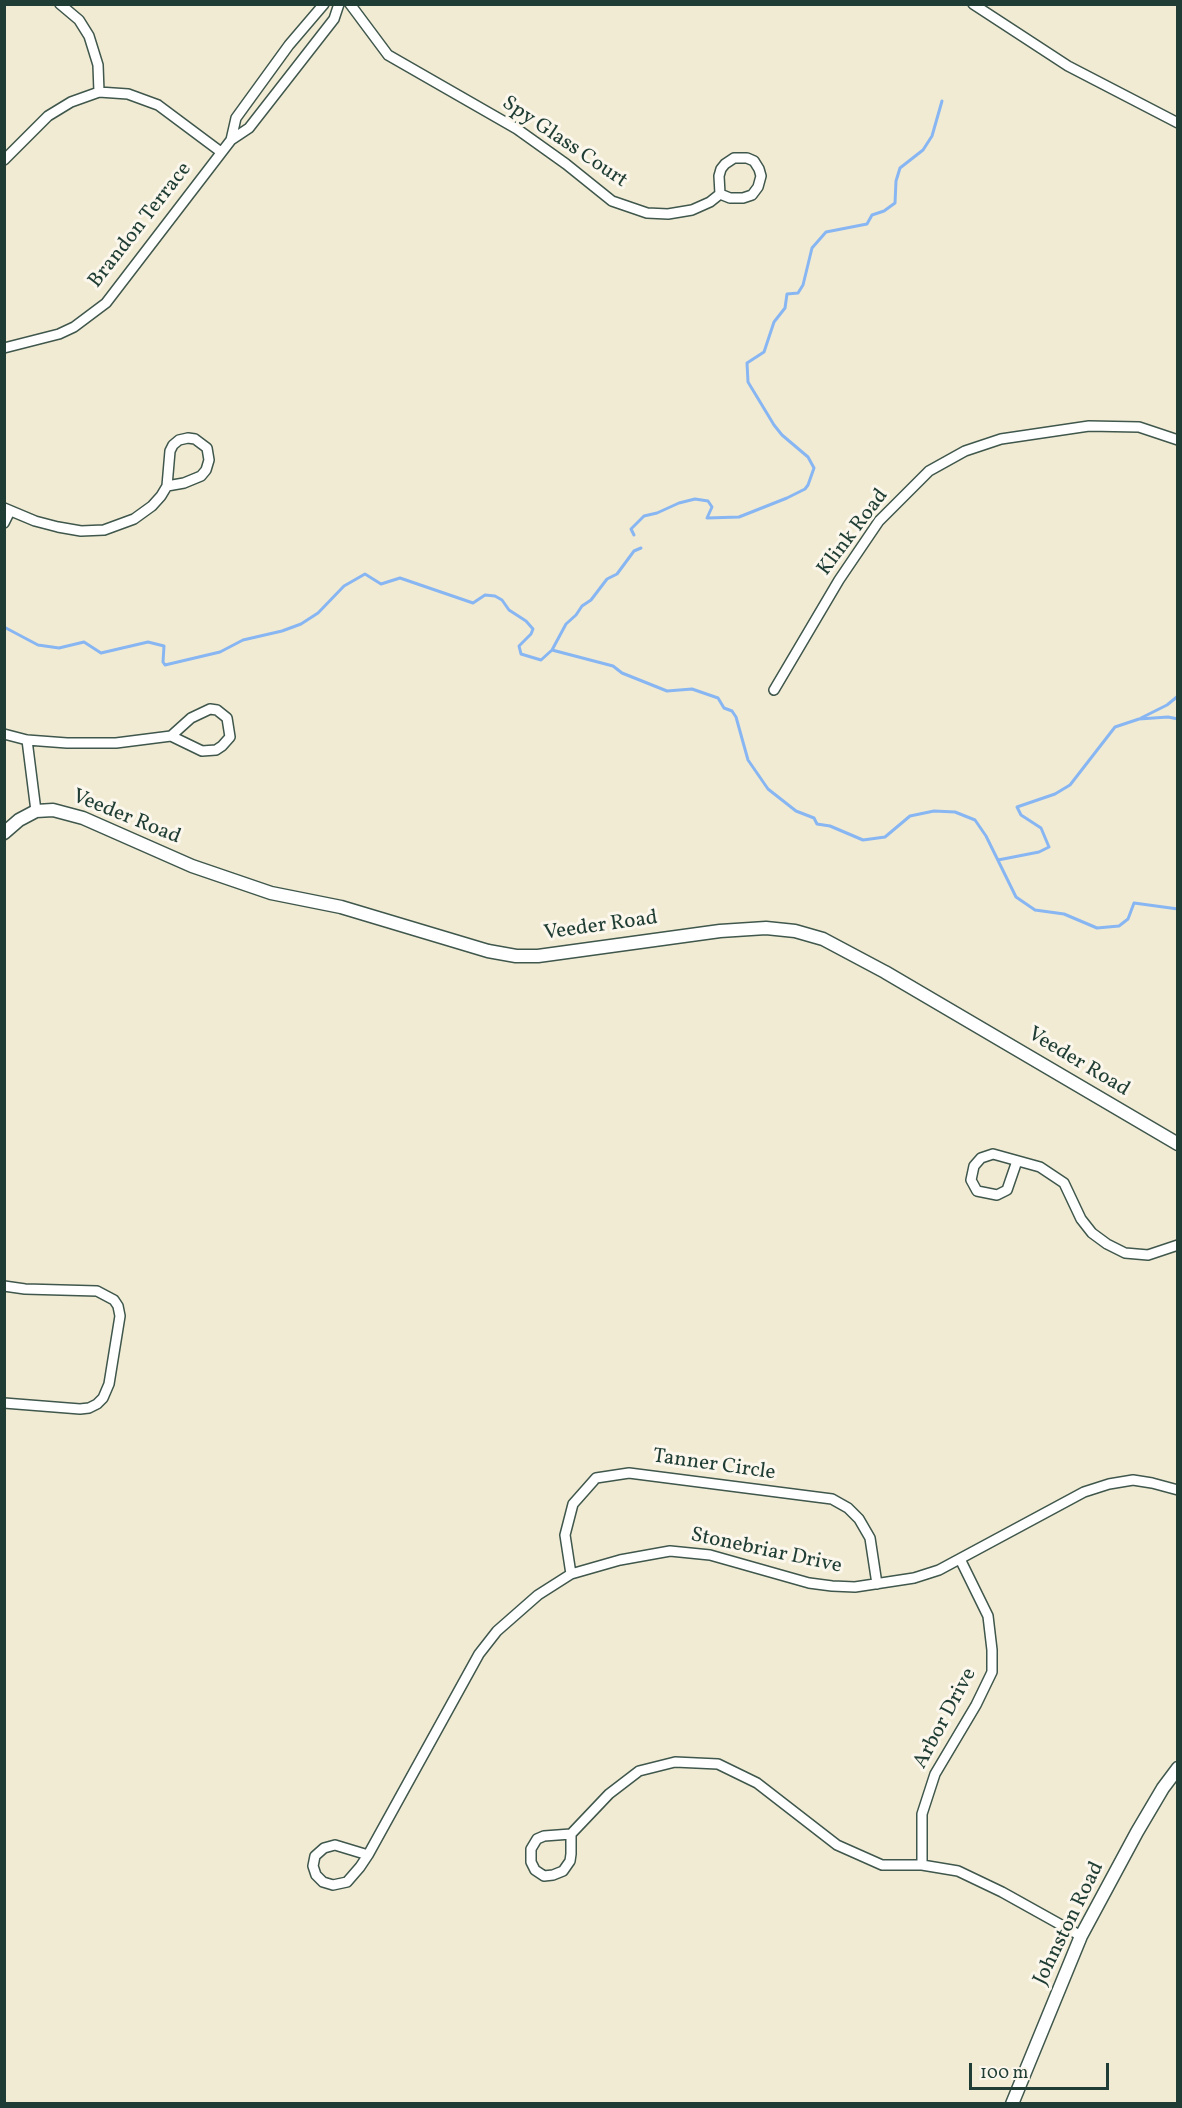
<!DOCTYPE html>
<style>
body{margin:0}
#map{position:relative;width:1182px;height:2108px;overflow:hidden;background:#f2ebd4;font-family:Vollkorn,serif}
canvas{display:block}
.frame{position:absolute;inset:0;border:6px solid #1f3d34;pointer-events:none}
.scale{position:absolute;left:969px;top:2063px;width:140px;height:27px;box-sizing:border-box;border:3px solid #1f3d34;border-top:0;padding-left:8px;font-size:18px;line-height:21px;white-space:nowrap;color:#1f3d34;-webkit-text-stroke:4px #fbf7ec;paint-order:stroke}
</style>
<div id="map">
<canvas width="1182" height="2108"></canvas>
<div class="frame"></div>
<div class="scale">100 m</div>
</div>
<script>
const context = document.querySelector('canvas').getContext('2d');
context.lineJoin = 'round';
function shape(rows) {
  const path = new Path2D();
  for (const r of rows) {
    path.moveTo(r[0], r[1]);
    for (let i = 2; i < r.length; i += 2) path.lineTo(r[i], r[i + 1]);
  }
  return path;
}
function trace(path, color, width, dash) {
  context.strokeStyle = color;
  context.lineWidth = width;
  context.lineCap = dash ? 'butt' : 'round';
  context.setLineDash(dash || []);
  context.stroke(path);
}
function write(font, color, halo, rows, align = 'center') {
  context.font = font + ' Vollkorn,serif';
  context.lineWidth = 6;
  context.setLineDash([]);
  context.textBaseline = 'middle';
  context.strokeStyle = halo;
  context.fillStyle = color;
  for (const [text, x, y, turn = 0] of rows) {
    context.save();
    context.translate(x, y);
    context.rotate((+turn || 0) * Math.PI / 180);
    context.textAlign = isNaN(turn) ? turn : align;
    if (halo) context.strokeText(text, 0, 0);
    context.fillText(text, 0, 0);
    context.restore();
  }
}
const stream = shape([
 [634,535,631,529,644,516,657,513,679,503,695,499,708,501,712,507,707,518,739,517,787,498,805,489,808,485,814,468,808,457,782,435,774,425,748,382,747,363,764,352,774,322,785,308,787,294,798,293,803,285,812,248,826,232,867,224,872,215,884,211,895,203,896,181,900,168,923,150,932,136,942,101],
 [4,627,38,645,59,648,84,642,101,653,148,642,164,646,163,662,165,665,220,652,243,640,282,631,301,624,318,613,344,586,365,574,381,584,400,578,473,603,485,595,495,596,502,600,509,610,526,621,533,629,531,634,519,646,521,654,541,660,552,650,566,624,576,615,582,606,591,600,607,579,617,574,634,551,641,548],
 [552,650,613,666,622,673,667,691,692,689,718,698,724,708,732,711,736,717,748,760,768,789,796,811,814,818,817,824,830,826,863,840,885,837,910,816,934,811,955,812,975,820,986,836,1016,897,1035,910,1064,914,1097,928,1119,926,1128,919,1134,903,1178,909],
 [1141,718,1167,705,1178,696],
 [998,860,1039,852,1049,847,1041,828,1021,815,1017,807,1055,794,1070,785,1115,727,1139,719,1168,717,1178,719]
]);
const minor = shape([
 [60,4,79,20,89,36,98,65,99,92],
 [350,4,388,55,517,129,566,164,612,201,647,213,668,214,692,210,710,202,720,194],
 [973,4,1068,66,1178,123],
 [231,140,236,118,289,45,324,4],
 [734,158,747,158,754,161,759,169,761,176,758,187,752,195,743,198,730,198,720,194,719,176,721,169,725,164,734,158],
 [4,160,48,116,71,102,99,92,128,94,158,105,221,152],
 [4,348,59,334,74,327,106,303,231,140,249,128,334,19,339,4],
 [188,438,195,439,207,448,209,460,206,470,201,476,184,483,167,486,170,451,173,445,179,440,188,438],
 [4,508,35,521,58,527,81,531,104,530,134,519,152,506,161,496,167,486],
 [4,523,10,511],
 [774,690,839,580,879,521,929,471,965,451,1001,439,1089,426,1139,427,1178,440],
 [210,709,217,710,227,718,230,737,222,746,216,750,202,751,171,736,191,718,210,709],
 [4,734,27,740,67,743,116,743,171,736],
 [27,740,36,811],
 [1017,1161,1007,1190,997,1195,977,1191,971,1180,974,1166,981,1158,993,1154,1040,1167,1064,1183,1081,1219,1092,1233,1107,1244,1125,1253,1148,1255,1178,1245],
 [4,1286,25,1289,97,1291,114,1300,118,1306,120,1316,109,1384,103,1398,97,1404,89,1408,80,1409,4,1403],
 [571,1574,565,1535,573,1504,596,1478,629,1473,832,1499,848,1508,859,1519,870,1538,877,1584],
 [571,1834,571,1854,570,1861,563,1871,553,1875,544,1876,535,1870,531,1862,531,1849,537,1839,544,1836,571,1834,609,1794,639,1771,675,1762,718,1764,757,1783,837,1845,882,1865,922,1865,958,1871,1002,1892,1081,1936],
 [368,1855,335,1845,324,1848,315,1856,313,1866,316,1875,323,1882,333,1885,347,1882,360,1867,368,1855,479,1654,497,1631,538,1595,571,1574,620,1560,670,1551,710,1555,809,1583,832,1586,855,1587,914,1578,939,1570,1084,1492,1109,1484,1133,1480,1152,1483,1178,1490],
 [922,1865,922,1814,935,1774,976,1705,992,1672,992,1650,988,1616,960,1559]
]);
const tertiary = shape([
 [4,833,19,820,36,811,53,810,83,818,192,866,271,893,341,907,488,951,516,956,538,956,720,931,766,928,795,931,823,939,885,972,1178,1144],
 [1012,2104,1081,1936,1137,1832,1163,1788,1178,1768]
]);
const streetNames = [
 ["Spy Glass Court",564,143,34],
 ["Brandon Terrace",141,226,-52],
 ["Klink Road",854,533,-53],
 ["Veeder Road",126,818,22],
 ["Veeder Road",601,927,-8],
 ["Veeder Road",1078,1063,31],
 ["Tanner Circle",714,1466,8],
 ["Stonebriar Drive",766,1552,12],
 ["Arbor Drive",946,1719,-62],
 ["Johnston Road",1070,1924,-64]
];
trace(stream, '#87b6f2', 3);
trace(minor, '#3f574c', 12);
trace(tertiary, '#3f574c', 15);
trace(minor, '#fff', 9);
trace(tertiary, '#fff', 12);
write('21px', '#1f3d34', '#fbf7ec', streetNames);
</script>
